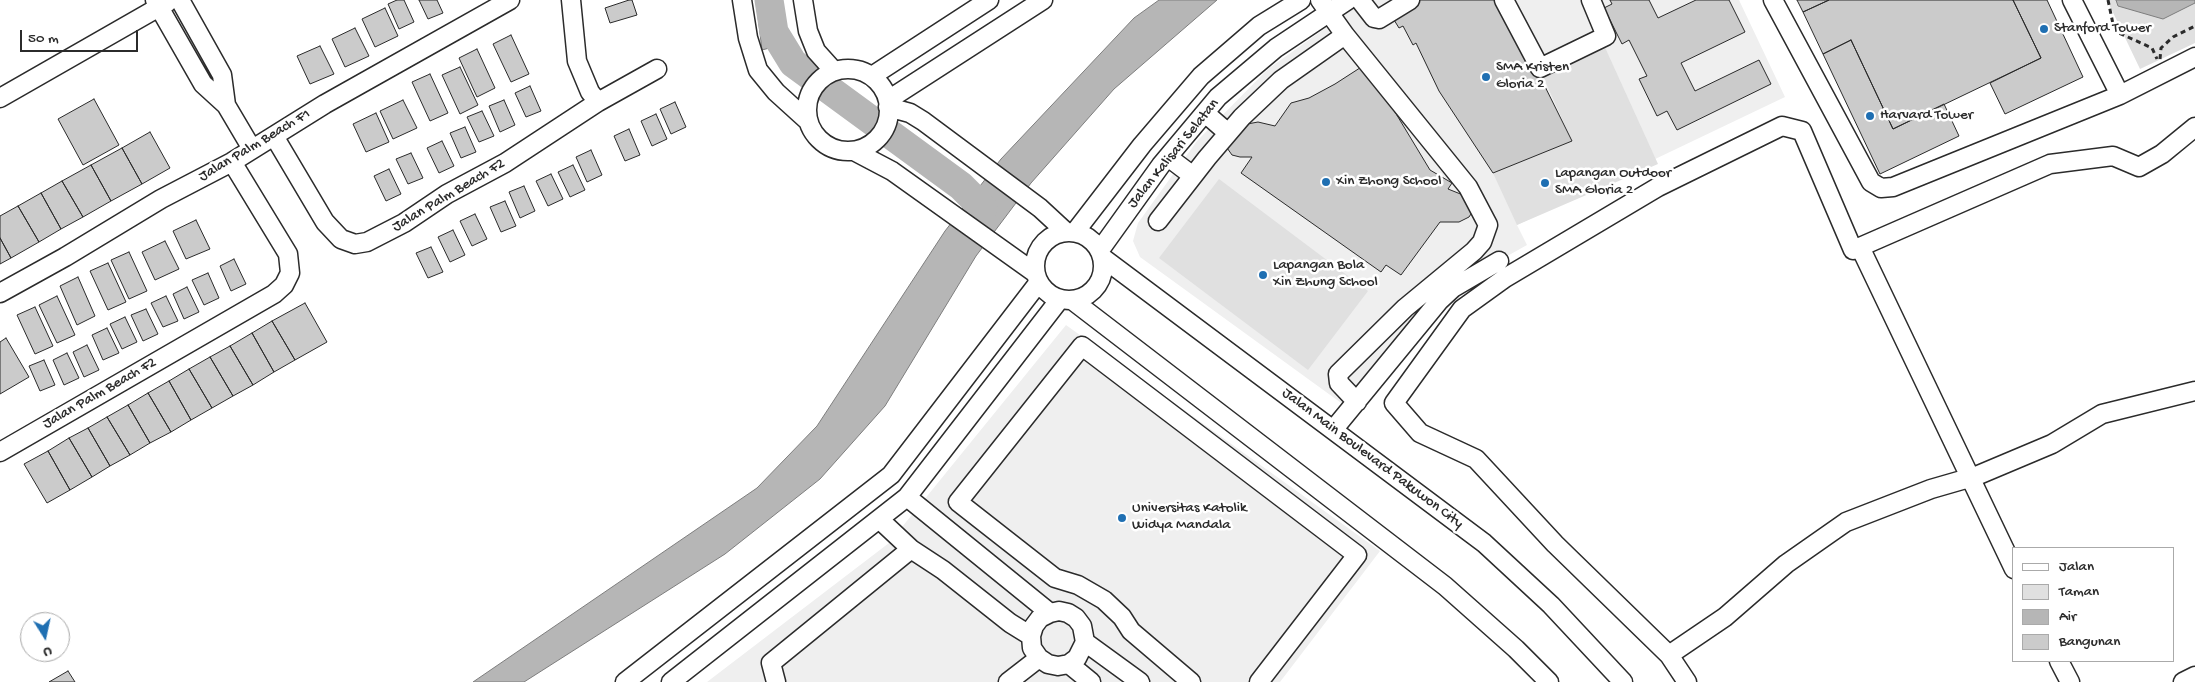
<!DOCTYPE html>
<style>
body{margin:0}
#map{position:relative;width:2195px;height:682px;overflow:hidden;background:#fff;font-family:"Gochi Hand",sans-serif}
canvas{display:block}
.legend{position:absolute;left:2012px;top:547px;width:162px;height:115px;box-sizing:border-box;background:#fff;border:1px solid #aaa;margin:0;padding:6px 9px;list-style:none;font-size:15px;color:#2b2b2b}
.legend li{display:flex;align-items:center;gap:10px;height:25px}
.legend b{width:25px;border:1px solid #aaa}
.north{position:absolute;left:20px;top:612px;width:50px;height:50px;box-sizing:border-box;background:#fff;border:1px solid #aaa;border-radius:50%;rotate:170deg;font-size:14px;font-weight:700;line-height:20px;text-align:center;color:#2b2b2b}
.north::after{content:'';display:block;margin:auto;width:18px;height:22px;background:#1f6fb2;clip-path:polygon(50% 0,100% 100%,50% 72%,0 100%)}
.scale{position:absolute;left:20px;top:30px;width:118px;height:22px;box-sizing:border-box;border:2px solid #2b2b2b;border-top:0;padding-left:6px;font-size:15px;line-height:18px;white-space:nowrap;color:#2b2b2b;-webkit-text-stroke:4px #fff;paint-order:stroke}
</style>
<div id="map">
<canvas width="2195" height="682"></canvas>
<ul class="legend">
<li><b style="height:6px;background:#fff"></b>Jalan</li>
<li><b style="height:14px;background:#e0e0e0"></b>Taman</li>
<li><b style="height:14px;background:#b6b6b6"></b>Air</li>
<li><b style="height:14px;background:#cbcbcb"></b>Bangunan</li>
</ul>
<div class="north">U</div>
<div class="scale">50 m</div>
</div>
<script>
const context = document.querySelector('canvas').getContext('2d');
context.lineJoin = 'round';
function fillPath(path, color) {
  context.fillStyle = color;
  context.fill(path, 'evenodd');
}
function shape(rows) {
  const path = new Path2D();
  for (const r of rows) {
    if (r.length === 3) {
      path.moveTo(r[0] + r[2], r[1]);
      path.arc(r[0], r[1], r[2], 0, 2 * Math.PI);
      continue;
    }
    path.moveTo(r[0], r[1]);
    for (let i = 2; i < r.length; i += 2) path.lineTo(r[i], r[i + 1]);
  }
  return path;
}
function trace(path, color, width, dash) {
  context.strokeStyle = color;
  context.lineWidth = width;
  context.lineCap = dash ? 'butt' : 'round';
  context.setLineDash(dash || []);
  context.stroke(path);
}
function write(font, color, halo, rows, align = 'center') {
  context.font = font + ' "Gochi Hand",sans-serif';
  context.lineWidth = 5;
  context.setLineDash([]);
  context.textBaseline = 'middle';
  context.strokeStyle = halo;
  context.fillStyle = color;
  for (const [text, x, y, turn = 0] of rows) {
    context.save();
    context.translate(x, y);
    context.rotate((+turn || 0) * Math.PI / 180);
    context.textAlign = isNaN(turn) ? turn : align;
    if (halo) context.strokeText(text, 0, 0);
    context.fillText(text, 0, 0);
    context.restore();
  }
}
const built = shape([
 [1365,0,1739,0,1785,97,1517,225,1527,245,1459,283,1355,413,1140,257,1133,241,1138,223,1197,141,1268,69],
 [1066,325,1380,551,1280,682,707,682,889,543]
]);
const green = shape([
 [2107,0,2195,0,2195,43,2140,69],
 [1603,43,1658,164,1517,225,1493,173,1572,141,1541,72],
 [1219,179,1368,291,1308,370,1159,258]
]);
const water = shape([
 [756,0,782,0,788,43,762,50,756,0],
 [1159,0,1217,0,1114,89,1031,183,976,256,885,406,820,479,725,554,524,682,473,682,757,488,817,426,945,231,1001,159,1134,18,1159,0],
 [2116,0,2195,0,2195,3,2163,19,2118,6,2116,0]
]);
const river = shape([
 [769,0,774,32,793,63,961,186,983,208]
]);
const building = shape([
 [397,0,404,0,414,22,399,29,388,4,397,0],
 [419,0,437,0,443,13,428,19,419,0],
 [629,0,632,0,637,15,610,23,605,8,629,0],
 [1414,0,1502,0,1572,141,1493,173,1439,91,1416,43,1413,45,1403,26,1399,28,1391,15,1414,0],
 [1610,0,1649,0,1658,18,1696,0,1729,0,1745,32,1681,63,1695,91,1759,60,1771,84,1677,130,1667,111,1657,116,1639,79,1647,76,1629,40,1622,44,1604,8,1612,4,1610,0],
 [1797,0,1829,0,1803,12,1797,0],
 [1829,0,2013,0,2041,58,1893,129,1851,40,1823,54,1803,12,1829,0],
 [2013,0,2047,0,2083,77,2005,114,1990,83,2041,58,2013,0],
 [385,8,398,36,375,47,362,19,385,8],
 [355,28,369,56,345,67,332,39,355,28],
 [511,35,529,74,511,82,493,44,511,35],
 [1851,40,1893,129,1944,104,1959,136,1880,174,1823,54,1851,40],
 [320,46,334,74,310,84,297,56,320,46],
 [477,49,495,88,477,97,459,58,477,49],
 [1366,64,1430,170,1452,183,1448,189,1463,195,1473,211,1469,217,1459,222,1440,222,1401,275,1386,265,1381,272,1241,173,1252,157,1240,157,1232,155,1225,145,1242,125,1258,122,1275,126,1291,103,1309,98,1335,84,1366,64],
 [460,67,478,105,460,114,442,75,460,67],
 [430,74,448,113,430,121,412,82,430,74],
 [530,86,541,111,526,117,515,93,530,86],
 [94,99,119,145,83,165,58,119,94,99],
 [403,100,417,128,393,139,380,111,403,100],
 [504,100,515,125,500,132,489,106,504,100],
 [675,102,686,127,671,134,660,109,675,102],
 [482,111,494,136,479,142,467,117,482,111],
 [376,113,389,142,366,152,353,124,376,113],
 [656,114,667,139,652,146,641,121,656,114],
 [465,127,476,152,461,158,450,133,465,127],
 [629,129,640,155,625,161,614,136,629,129],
 [150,132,170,168,142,184,122,148,150,132],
 [442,141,454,166,439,173,427,148,442,141],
 [122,148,142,184,111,201,91,165,122,148],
 [591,150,602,175,587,182,576,157,591,150],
 [411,153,423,178,408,184,396,159,411,153],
 [91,165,111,201,83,217,62,181,91,165],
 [573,165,585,190,570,197,558,172,573,165],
 [389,169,401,194,386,201,374,176,389,169],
 [551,174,563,199,548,206,536,181,551,174],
 [62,181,83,217,61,229,41,193,62,181],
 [524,186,535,211,520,218,509,192,524,186],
 [41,193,61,229,39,242,18,206,41,193],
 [505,201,516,226,501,232,490,207,505,201],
 [18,206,39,242,11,258,0,238,0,216,18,206],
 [475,214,487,239,472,246,460,221,475,214],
 [196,220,210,249,186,259,173,231,196,220],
 [453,230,465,255,450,262,438,237,453,230],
 [0,238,11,258,0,264,0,238],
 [165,241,179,269,155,280,142,252,165,241],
 [431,247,443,272,428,278,416,253,431,247],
 [129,252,147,291,129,299,111,260,129,252],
 [234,259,246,284,231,291,220,266,234,259],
 [108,263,126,302,108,310,90,271,108,263],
 [208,273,219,298,204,305,192,280,208,273],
 [78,277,95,316,77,325,60,286,78,277],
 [187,287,199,312,184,319,173,294,187,287],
 [57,296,75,335,57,343,39,305,57,296],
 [166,296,178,321,163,327,151,303,166,296],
 [305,303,327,342,295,360,272,321,305,303],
 [35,307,53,346,35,354,17,315,35,307],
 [146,309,158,334,143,341,131,315,146,309],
 [125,317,137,342,122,349,110,324,125,317],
 [272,321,295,360,274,372,252,333,272,321],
 [107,328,119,353,103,360,92,335,107,328],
 [252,333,274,372,253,385,230,346,252,333],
 [6,338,29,377,0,394,0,342,6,338],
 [87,345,99,370,84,377,73,352,87,345],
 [230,346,253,385,233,396,210,357,230,346],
 [67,353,79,378,64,385,53,360,67,353],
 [210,357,233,396,212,408,189,369,210,357],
 [44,360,55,385,40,391,29,366,44,360],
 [189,369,212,408,191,420,169,381,189,369],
 [169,381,191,420,171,432,148,393,169,381],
 [148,393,171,432,150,443,128,405,148,393],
 [128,405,150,443,130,455,107,417,128,405],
 [107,417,130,455,110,466,88,428,107,417],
 [88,428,110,466,92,477,69,438,88,428],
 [69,438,92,477,70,490,48,451,69,438],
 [48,451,70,490,47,503,24,464,48,451],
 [68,671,75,682,49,682,68,671]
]);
const path = shape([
 [2108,0,2113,24,2119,33,2152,48,2157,59],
 [2160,59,2161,48,2173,37,2195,26]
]);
const minor = shape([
 [155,0,203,84,226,105,222,75,180,0],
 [571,0,577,61,590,92,598,102],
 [742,0,748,38,758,70,776,92,808,121],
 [803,0,808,31,816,51,834,71],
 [1320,0,1345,35],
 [1360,0,1374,18,1379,19,1410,0],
 [1504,0,1540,68,1606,36,1591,0],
 [1773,0,1871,182,1881,188,1893,187,2120,95,2195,57],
 [2072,0,2120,95],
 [848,110,41],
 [872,76,989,0],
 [0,98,168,2],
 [888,100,1043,0],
 [226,105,252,149],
 [888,107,910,113,923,121,1040,208,1066,232],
 [1205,113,1228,133],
 [274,136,325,222,341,239,355,244,367,242,404,223,447,194,505,163,598,102,657,69],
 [854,151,892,171,1035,273],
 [1168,157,1193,176],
 [1158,221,1207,158,1242,117,1281,80,1345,35,1468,187,1488,225,1482,242,1474,251,1405,308,1338,374,1339,383,1357,402],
 [1069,266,34],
 [1075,232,1142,145,1201,76,1259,26,1301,0],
 [1860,247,2014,569],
 [1100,250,1161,165,1218,97,1276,48,1348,0],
 [1103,258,1484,543,1551,605,1623,682],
 [0,293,65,257,161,199,232,162,325,104,510,0],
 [1072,300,1445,586,1516,649,1549,682],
 [1333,430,1439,301,1453,288,1499,261],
 [0,452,274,294,284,285,290,273,288,254,232,162],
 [907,497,1050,613],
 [879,519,911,549,943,570,1010,623,1031,636,1032,648,1039,658,1048,664,1058,666,1069,664,1077,658,1085,642,1082,626,1076,618,1068,613,1059,611,1050,613,1040,618,1034,626,1031,636],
 [1085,642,1140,682],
 [1669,655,1725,617,1786,564,1846,522,1931,489,1976,476,2052,444,2102,414,2195,391],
 [2059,661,2070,682],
 [1069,664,1091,682],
 [625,682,891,475,1039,282],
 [671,682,907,497,1060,299],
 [776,682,771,663,911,549],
 [1008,682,1039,658],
 [1191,682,1131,631,1122,617,1104,600,1078,585,1055,578,958,502,1082,346,1357,555,1259,682],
 [1687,682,1669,655,1555,544,1476,459,1420,433,1394,403,1462,309,1505,278,1658,187,1782,126,1802,131,1853,250,2050,164,2113,156,2139,167,2162,154,2195,127],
 [2183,682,2195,676]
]);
const markers = [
 [2044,29,5,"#1f6fb2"],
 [1486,77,5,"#1f6fb2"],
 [1870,116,5,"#1f6fb2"],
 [1326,182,5,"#1f6fb2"],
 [1545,183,5,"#1f6fb2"],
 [1263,275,5,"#1f6fb2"],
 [1122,518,5,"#1f6fb2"]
];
const poiNames = [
 ["Stanford Tower",2054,29],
 ["SMA Kristen",1496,68],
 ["Gloria 2",1496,85],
 ["Harvard Tower",1880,116],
 ["Lapangan Outdoor",1555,174],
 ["SMA Gloria 2",1555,191],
 ["Xin Zhong School",1336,182],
 ["Lapangan Bola",1273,266],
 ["Xin Zhung School",1273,283],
 ["Universitas Katolik",1132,509],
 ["Widya Mandala",1132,526]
];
const streetNames = [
 ["Jalan Palm Beach F1",255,146,-31],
 ["Jalan Kalisari Selatan",1174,154,-51],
 ["Jalan Palm Beach F2",449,196,-31],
 ["Jalan Palm Beach F2",100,394,-30],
 ["Jalan Main Boulevard Pakuwon City",1372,459,37]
];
fillPath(built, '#efefef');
fillPath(green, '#e0e0e0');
fillPath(water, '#b6b6b6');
trace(water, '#7e7e7e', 1);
trace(river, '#b6b6b6', 29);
fillPath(building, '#cbcbcb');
trace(building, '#2b2b2b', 1);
trace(minor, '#2b2b2b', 21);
trace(path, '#2b2b2b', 3, [5, 4]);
trace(minor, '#fff', 18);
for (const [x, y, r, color] of markers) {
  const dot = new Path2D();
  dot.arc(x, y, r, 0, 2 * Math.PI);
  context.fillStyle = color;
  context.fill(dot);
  trace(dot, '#fff', 2);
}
write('15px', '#2b2b2b', '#fff', poiNames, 'left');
write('15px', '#2b2b2b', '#fff', streetNames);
</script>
